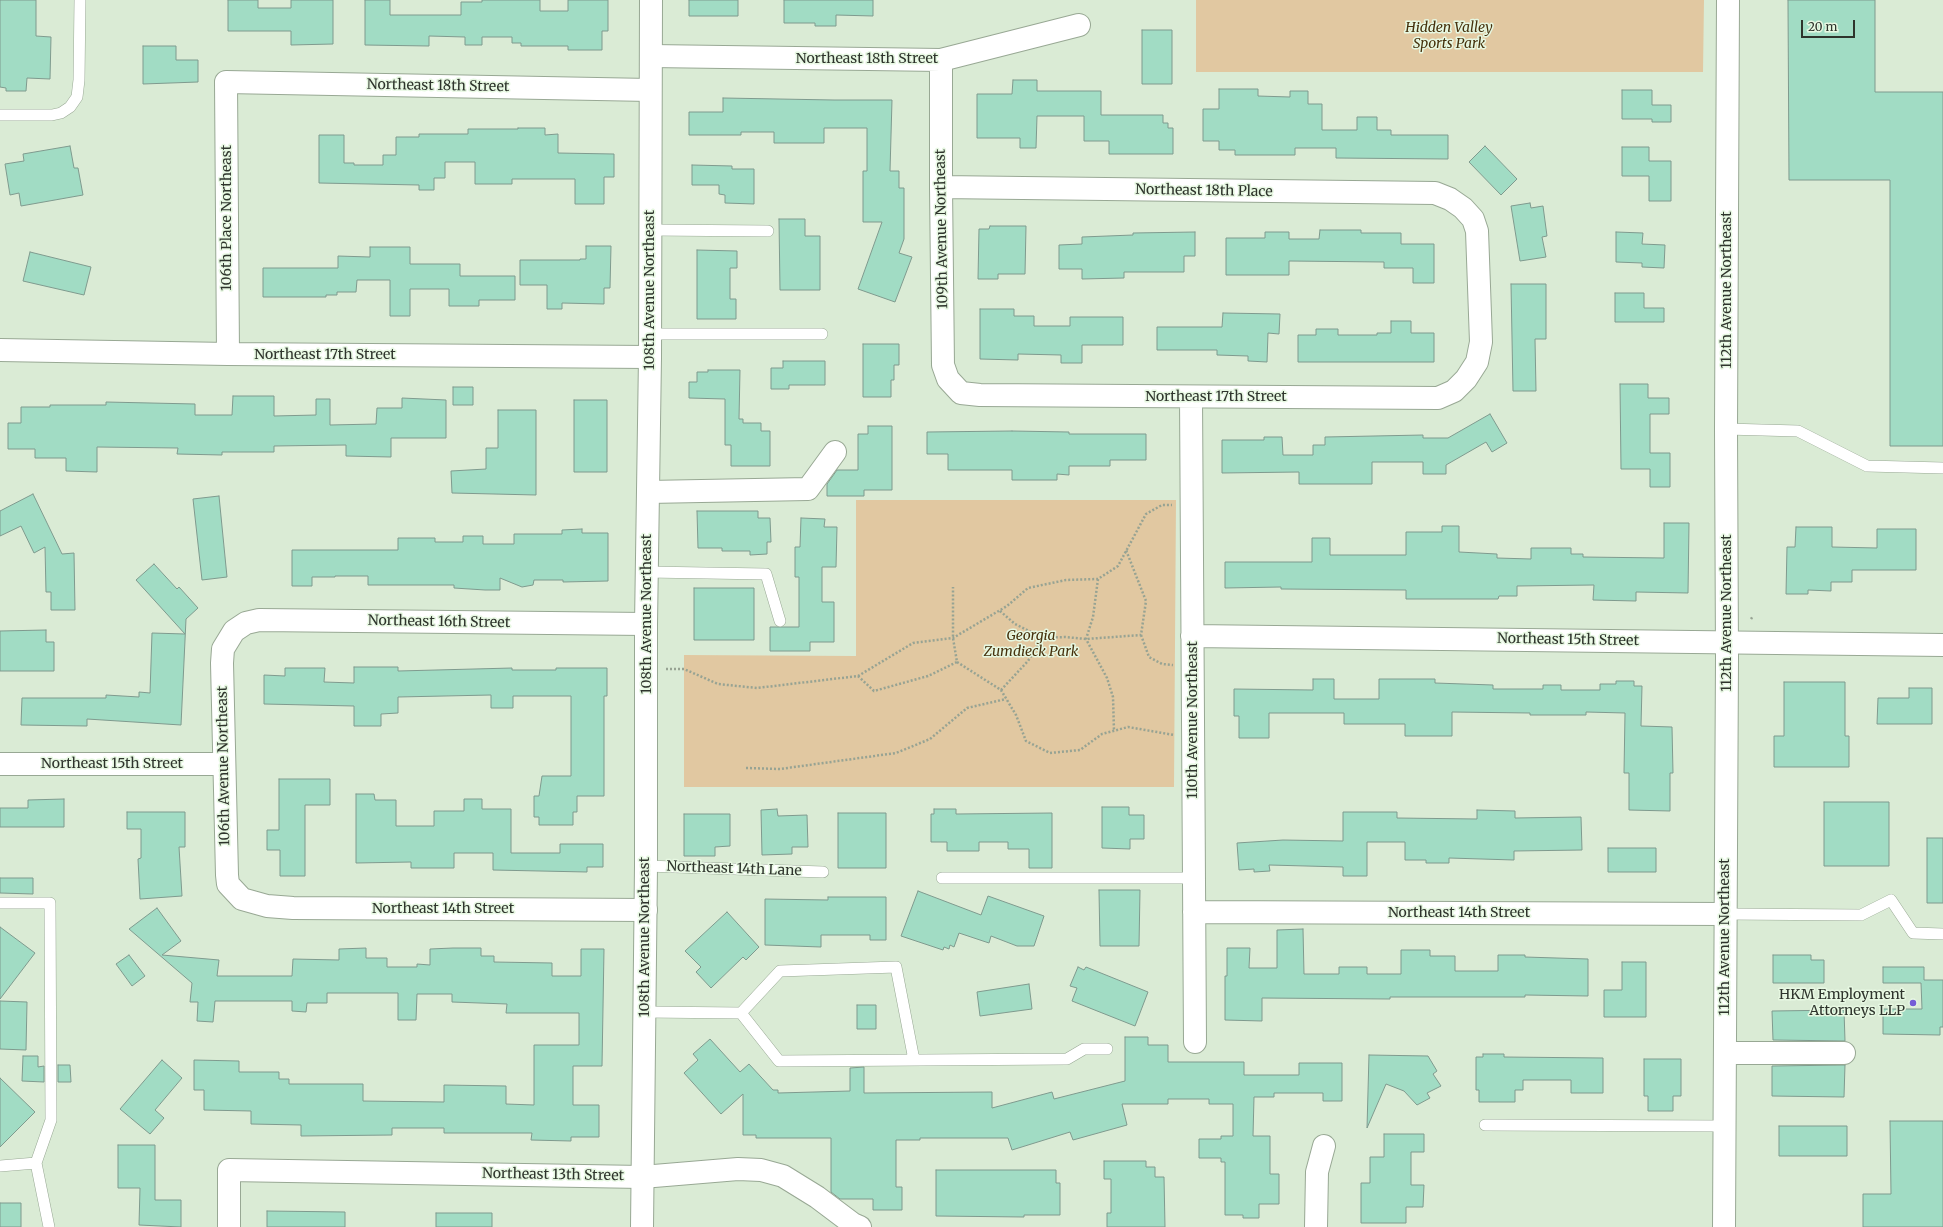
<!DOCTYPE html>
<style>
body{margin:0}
#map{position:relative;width:1943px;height:1227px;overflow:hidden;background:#daebd5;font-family:Merriweather,serif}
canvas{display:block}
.scale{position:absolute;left:1801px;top:20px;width:54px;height:18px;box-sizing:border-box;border:2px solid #2e342c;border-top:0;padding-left:5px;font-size:12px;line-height:14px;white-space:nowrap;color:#2e342c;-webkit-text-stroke:3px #e7f8e2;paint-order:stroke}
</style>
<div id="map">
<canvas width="1943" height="1227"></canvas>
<div class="scale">20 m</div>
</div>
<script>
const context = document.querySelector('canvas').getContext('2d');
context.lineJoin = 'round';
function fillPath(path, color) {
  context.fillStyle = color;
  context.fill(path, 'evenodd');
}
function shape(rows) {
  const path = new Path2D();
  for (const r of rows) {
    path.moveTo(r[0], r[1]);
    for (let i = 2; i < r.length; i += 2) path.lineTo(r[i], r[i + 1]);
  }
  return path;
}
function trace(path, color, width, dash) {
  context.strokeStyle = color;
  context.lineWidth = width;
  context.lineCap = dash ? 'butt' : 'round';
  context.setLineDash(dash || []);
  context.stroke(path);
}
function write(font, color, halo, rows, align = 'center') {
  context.font = font + ' Merriweather,serif';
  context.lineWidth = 3;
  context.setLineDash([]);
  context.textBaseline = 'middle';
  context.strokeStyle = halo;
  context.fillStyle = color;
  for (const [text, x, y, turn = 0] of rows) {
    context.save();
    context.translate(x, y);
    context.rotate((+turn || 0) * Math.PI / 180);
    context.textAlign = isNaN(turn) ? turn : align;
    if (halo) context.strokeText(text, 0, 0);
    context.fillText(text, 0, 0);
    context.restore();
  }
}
const green = shape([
 [1196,0,1704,0,1703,72,1196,72],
 [856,500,1176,500,1174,787,684,787,684,655,856,656]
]);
const building = shape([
 [0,0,36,0,36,36,51,37,50,79,27,78,26,91,6,91,6,88,0,87,0,0],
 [228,0,258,0,258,8,291,8,291,0,333,0,333,44,291,45,291,31,228,31,228,0],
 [365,0,390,0,390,15,461,15,461,2,482,2,482,0,540,0,540,11,568,11,568,0,608,0,608,31,602,31,602,50,568,50,568,46,521,46,521,43,512,43,512,37,482,37,482,45,465,45,465,37,429,36,429,46,365,45,365,0],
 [689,0,738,0,738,16,689,16,689,0],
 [784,0,873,0,873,16,836,15,836,26,815,26,815,23,784,23,784,0],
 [1788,0,1875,0,1875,92,1943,92,1943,446,1890,446,1890,180,1789,180,1788,0],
 [1142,30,1172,30,1172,84,1142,84,1142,30],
 [143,46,176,46,176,60,198,60,198,82,143,84,143,46],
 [1013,80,1037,80,1037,91,1101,91,1101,115,1163,115,1163,123,1168,123,1168,128,1173,128,1173,154,1109,154,1109,141,1084,141,1084,116,1037,116,1036,148,1020,148,1020,138,977,138,977,94,1012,94,1013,80],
 [1219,89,1258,89,1258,96,1290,97,1290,91,1308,91,1308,104,1322,104,1322,130,1357,130,1357,117,1377,117,1377,130,1391,130,1391,135,1448,135,1448,159,1336,158,1336,148,1295,148,1295,155,1235,155,1235,150,1219,150,1219,141,1203,141,1203,109,1219,109,1219,89],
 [1622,90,1652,90,1652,105,1671,105,1671,122,1652,122,1652,119,1622,119,1622,90],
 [723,98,834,100,892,100,890,171,899,171,899,188,904,188,904,239,899,253,912,257,895,302,858,289,882,222,863,222,863,171,867,171,867,128,824,128,824,143,774,143,774,132,741,132,741,135,689,135,689,112,723,112,723,98],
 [518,128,545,128,545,135,558,134,558,153,614,154,614,177,604,177,604,204,575,204,575,179,512,179,512,184,475,184,475,162,445,162,445,178,434,178,434,190,419,190,419,185,319,183,319,135,344,135,344,163,354,163,354,165,383,165,383,155,396,155,396,137,419,137,419,134,468,134,468,129,518,129,518,128],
 [70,146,74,168,78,168,83,195,21,206,19,193,10,195,5,164,24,161,23,154,70,146],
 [1485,146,1517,179,1501,195,1469,162,1485,146],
 [1622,147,1649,147,1649,161,1671,161,1671,201,1649,201,1649,176,1622,176,1622,147],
 [692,165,732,166,732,169,754,169,754,204,725,203,725,195,719,194,719,185,692,185,692,165],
 [1530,203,1531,208,1543,206,1547,236,1542,237,1546,257,1520,261,1511,206,1530,203],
 [779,219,805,219,805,236,820,236,820,290,780,290,779,219],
 [990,226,1026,226,1025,274,998,274,998,279,978,279,979,229,989,229,990,226],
 [1320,230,1361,230,1361,233,1401,233,1401,244,1434,244,1434,283,1413,283,1413,268,1384,268,1384,262,1289,261,1289,275,1226,275,1226,238,1265,238,1265,232,1289,232,1289,239,1319,239,1320,230],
 [1195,232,1195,256,1184,256,1184,272,1124,272,1124,278,1082,279,1082,269,1059,269,1059,245,1082,244,1082,237,1133,235,1133,233,1195,232],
 [1616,232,1643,233,1642,244,1665,245,1664,268,1642,267,1642,263,1616,262,1616,232],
 [586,246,611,246,610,288,604,288,604,304,562,303,562,309,547,309,547,285,520,285,520,260,580,260,580,259,586,259,586,246],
 [370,247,410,247,410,264,460,264,460,276,515,276,515,300,479,300,479,306,449,306,449,289,410,289,410,316,390,316,390,280,357,280,356,292,337,292,337,295,326,295,326,297,263,297,263,268,338,268,338,256,370,257,370,247],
 [697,250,737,251,737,268,730,268,730,299,736,299,736,319,697,319,697,250],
 [30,252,91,267,84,295,23,281,30,252],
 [1511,284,1546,284,1546,339,1535,339,1536,391,1513,391,1511,284],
 [1615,293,1644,293,1644,308,1664,308,1664,322,1615,322,1615,293],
 [980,309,1014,309,1014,316,1034,316,1034,326,1070,326,1070,317,1123,317,1123,345,1082,345,1082,363,1061,363,1061,355,1018,354,1018,360,980,359,980,309],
 [1223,313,1280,314,1279,334,1268,333,1267,362,1248,361,1248,356,1217,355,1217,350,1157,350,1157,327,1222,327,1223,313],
 [1391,321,1411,321,1411,333,1434,333,1434,362,1298,362,1298,335,1316,335,1316,329,1338,329,1338,335,1377,335,1377,333,1391,333,1391,321],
 [863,344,899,344,899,365,894,365,894,380,891,380,891,397,863,397,863,344],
 [783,361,825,361,825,385,789,385,789,389,771,389,771,368,783,368,783,361],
 [708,370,740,370,739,419,743,419,743,423,761,423,761,431,770,431,770,466,731,466,731,445,725,445,725,399,689,398,689,382,697,382,697,372,708,372,708,370],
 [1620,384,1648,384,1648,398,1669,398,1669,414,1650,414,1650,453,1670,453,1670,487,1650,487,1650,469,1621,469,1620,384],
 [453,387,473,387,473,405,453,405,453,387],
 [233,396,274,396,274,416,316,415,316,399,330,399,330,425,376,424,377,408,402,408,402,398,446,400,446,438,391,438,391,457,346,456,346,445,274,446,274,452,222,452,222,455,177,454,178,448,97,447,97,472,66,471,66,458,35,458,35,449,8,449,8,423,21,423,21,407,50,407,50,405,106,405,106,402,195,404,195,415,232,415,233,396],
 [574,400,607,400,607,472,574,472,574,400],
 [498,410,536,410,536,495,452,493,451,471,486,469,486,448,498,448,498,410],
 [1490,414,1507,443,1492,452,1486,442,1446,465,1446,474,1423,474,1423,462,1372,462,1372,484,1299,484,1299,472,1222,473,1222,440,1264,440,1264,437,1282,437,1283,455,1313,455,1313,445,1325,445,1325,437,1423,435,1423,438,1448,438,1490,414],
 [868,426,892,426,892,490,864,490,864,496,827,496,827,484,837,470,858,470,858,434,868,434,868,426],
 [1012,431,1069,432,1069,434,1146,434,1146,460,1110,460,1110,466,1069,466,1069,475,1057,474,1057,480,1012,480,1012,470,948,470,948,454,927,454,927,432,1012,431],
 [33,494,62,554,74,553,75,610,51,610,51,592,46,592,45,547,34,553,21,526,0,536,0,511,33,494],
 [219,496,227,577,202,580,193,499,219,496],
 [697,511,758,511,758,518,770,518,771,542,767,542,767,554,750,555,750,551,722,551,722,548,698,548,697,511],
 [801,518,825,519,824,527,837,527,836,567,822,567,822,602,834,602,834,642,810,642,810,651,770,651,770,627,799,627,799,577,795,577,795,547,800,547,801,518],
 [1664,523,1689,523,1688,593,1636,592,1636,601,1593,600,1594,585,1517,586,1517,596,1499,596,1498,599,1406,599,1406,590,1281,589,1281,587,1225,588,1225,562,1312,562,1312,538,1330,538,1330,555,1406,555,1406,532,1442,532,1442,526,1459,526,1459,552,1497,554,1497,558,1531,559,1531,548,1571,548,1571,554,1583,554,1583,557,1664,558,1664,523],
 [1796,527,1832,527,1832,547,1877,548,1877,529,1916,529,1916,570,1852,570,1852,582,1831,582,1831,591,1808,590,1808,594,1786,594,1787,547,1795,547,1796,527],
 [582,529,582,533,608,533,608,581,563,582,563,580,534,580,533,585,522,587,500,578,500,590,485,590,454,588,454,585,368,585,368,576,335,576,335,577,312,577,312,586,292,586,292,550,398,550,398,538,435,538,435,542,463,542,463,536,483,536,483,544,514,544,514,534,562,534,562,530,582,529],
 [154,564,177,589,179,587,198,608,186,619,181,725,87,719,87,726,21,725,22,698,106,698,106,695,139,697,139,692,150,693,152,633,185,634,136,580,154,564],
 [694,588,754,588,754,640,694,640,694,588],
 [46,630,46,642,54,642,54,671,0,671,0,631,46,630],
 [354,667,398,667,398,671,512,668,512,670,556,670,556,668,607,668,607,696,604,696,604,796,577,796,577,812,573,812,573,825,539,825,539,817,534,817,534,796,539,796,542,776,571,776,571,696,513,696,513,708,491,708,491,695,398,697,398,713,381,714,381,726,354,726,354,706,264,704,264,675,285,676,285,668,325,668,324,682,354,683,354,667],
 [1313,679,1334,679,1334,699,1379,699,1379,679,1435,679,1435,683,1493,685,1493,689,1543,689,1543,685,1561,685,1561,690,1600,690,1600,684,1616,684,1616,681,1634,681,1634,686,1642,686,1641,726,1672,727,1673,773,1670,773,1670,811,1629,810,1629,773,1624,773,1625,713,1586,712,1586,715,1530,715,1530,713,1452,712,1452,736,1405,736,1405,724,1344,724,1344,713,1269,713,1269,738,1239,738,1239,716,1234,716,1234,689,1313,690,1313,679],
 [1784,682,1845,682,1845,736,1849,736,1849,767,1774,767,1774,736,1784,736,1784,682],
 [1909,688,1932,688,1932,724,1877,724,1878,698,1909,698,1909,688],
 [279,779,330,779,330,805,305,805,305,876,280,876,280,850,267,850,267,830,279,830,279,779],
 [356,794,374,794,375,800,396,800,396,826,434,826,434,811,464,811,464,799,482,799,482,809,511,809,511,853,560,853,560,844,603,844,603,867,587,867,587,872,493,870,493,853,454,853,454,868,411,868,411,862,356,863,356,794],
 [64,799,64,827,0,827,0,808,28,808,28,800,64,799],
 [1824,802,1889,802,1889,866,1824,866,1824,802],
 [1102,807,1129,807,1129,815,1144,815,1144,839,1130,839,1130,849,1102,848,1102,807],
 [777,809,778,816,807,815,808,847,792,847,792,854,762,855,761,810,777,809],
 [934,809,956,809,956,814,1052,813,1052,868,1029,868,1029,849,1008,849,1008,842,979,842,979,851,947,851,947,842,931,842,931,814,934,814,934,809],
 [1477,810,1515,811,1515,818,1581,817,1582,850,1514,851,1514,860,1449,858,1449,863,1426,863,1426,860,1405,860,1405,842,1367,842,1367,876,1343,876,1343,867,1269,865,1270,871,1254,872,1254,869,1239,870,1237,843,1283,840,1343,841,1343,812,1397,812,1397,818,1477,819,1477,810],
 [127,812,185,812,185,847,179,847,182,896,140,899,138,859,141,858,141,829,127,829,127,812],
 [838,813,886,813,886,868,838,868,838,813],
 [684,814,730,814,730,846,715,847,715,856,684,856,684,814],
 [1927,838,1943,838,1943,903,1927,903,1927,838],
 [1608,848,1656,848,1656,872,1608,872,1608,848],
 [0,878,33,878,33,894,0,893,0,878],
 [1099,890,1140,890,1139,946,1100,946,1099,890],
 [918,891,981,915,988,896,1044,916,1034,946,1017,946,991,936,989,943,959,933,954,947,950,945,949,949,944,947,943,950,901,936,918,891],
 [828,897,886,897,886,940,870,940,870,935,821,935,821,947,765,945,765,899,828,900,828,897],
 [157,908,181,941,162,955,219,960,217,976,292,976,293,959,339,960,339,949,366,948,366,958,387,958,387,967,417,967,417,964,430,965,430,949,453,948,481,948,481,956,494,956,494,962,552,963,552,976,581,976,581,949,604,949,602,1066,573,1066,573,1105,599,1105,599,1137,571,1137,571,1141,531,1140,532,1133,444,1133,444,1128,392,1128,392,1135,301,1136,301,1125,251,1124,251,1111,204,1110,204,1090,194,1090,194,1060,239,1061,239,1072,279,1072,279,1079,289,1079,289,1084,363,1084,363,1101,444,1102,444,1085,506,1086,506,1104,534,1105,534,1045,579,1045,579,1013,506,1013,507,1004,452,1002,452,994,417,994,416,1020,398,1020,398,993,327,993,327,1003,307,1003,306,1012,292,1011,292,1001,215,1001,213,1022,197,1021,198,1002,190,1002,192,983,129,929,157,908],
 [727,912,759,947,746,960,743,957,711,988,696,972,701,967,685,951,727,912],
 [0,927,35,953,0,999,0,927],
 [1303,929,1304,974,1339,974,1339,967,1367,967,1367,974,1401,974,1401,950,1430,950,1430,956,1455,956,1455,971,1498,971,1498,955,1525,955,1525,957,1588,959,1588,996,1525,995,1525,997,1390,997,1390,999,1262,998,1262,1021,1225,1020,1225,976,1227,976,1227,948,1250,948,1249,968,1277,968,1277,930,1303,929],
 [129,955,145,976,132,986,116,964,129,955],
 [1773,955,1811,955,1811,960,1824,960,1824,983,1773,983,1773,955],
 [1622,962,1646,962,1646,1017,1604,1017,1604,990,1622,990,1622,962],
 [1078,967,1084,970,1086,967,1148,992,1135,1026,1072,1001,1077,988,1070,986,1078,967],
 [1883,967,1924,967,1924,980,1943,980,1943,1027,1940,1027,1940,1035,1883,1034,1883,1009,1922,1009,1921,983,1883,983,1883,967],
 [1029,984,1032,1009,980,1016,977,992,1029,984],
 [0,1001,27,1002,26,1050,0,1049,0,1001],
 [857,1005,876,1005,876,1029,857,1029,857,1005],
 [1844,1010,1845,1041,1773,1040,1772,1011,1844,1010],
 [1125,1037,1148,1037,1148,1045,1168,1045,1168,1062,1244,1062,1244,1075,1299,1075,1299,1063,1342,1063,1342,1101,1323,1101,1323,1093,1274,1093,1274,1097,1254,1097,1253,1136,1270,1136,1270,1174,1279,1174,1279,1204,1259,1204,1259,1218,1243,1218,1243,1215,1225,1215,1225,1162,1221,1162,1221,1158,1199,1158,1199,1139,1221,1139,1221,1136,1233,1136,1233,1104,1209,1104,1209,1099,1168,1099,1168,1104,1122,1104,1127,1125,1073,1140,1070,1132,1012,1150,1008,1138,920,1138,920,1140,896,1140,896,1187,902,1187,902,1210,873,1210,873,1199,840,1199,831,1192,831,1138,756,1138,756,1135,743,1135,743,1094,721,1114,684,1073,698,1060,693,1054,710,1039,740,1072,749,1064,773,1090,778,1090,778,1093,850,1091,850,1068,864,1067,864,1093,992,1092,992,1108,1052,1092,1054,1099,1125,1081,1125,1037],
 [1483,1054,1504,1054,1504,1057,1603,1058,1603,1093,1571,1093,1571,1080,1523,1080,1523,1090,1515,1090,1515,1102,1479,1102,1479,1090,1476,1090,1476,1057,1483,1057,1483,1054],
 [1369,1055,1428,1056,1437,1071,1433,1074,1441,1086,1427,1093,1430,1098,1417,1105,1404,1091,1386,1084,1367,1128,1369,1055],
 [23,1056,38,1056,38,1067,44,1066,44,1082,22,1081,23,1056],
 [1644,1059,1681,1059,1681,1096,1673,1096,1673,1111,1648,1111,1648,1096,1644,1096,1644,1059],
 [162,1060,182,1078,155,1110,164,1118,150,1134,120,1109,162,1060],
 [58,1065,70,1065,71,1082,58,1082,58,1065],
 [1845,1065,1844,1097,1772,1096,1772,1066,1845,1065],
 [0,1078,35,1112,0,1147,0,1078],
 [1890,1121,1943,1121,1943,1227,1863,1227,1863,1194,1891,1194,1890,1121],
 [1779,1126,1847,1126,1847,1156,1779,1156,1779,1126],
 [1384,1134,1424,1134,1424,1152,1411,1152,1411,1185,1424,1185,1423,1207,1406,1207,1406,1223,1361,1223,1361,1183,1370,1183,1370,1157,1384,1157,1384,1134],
 [118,1145,155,1145,155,1200,181,1200,181,1227,139,1225,140,1188,118,1188,118,1145],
 [1104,1161,1146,1161,1146,1167,1155,1167,1155,1177,1164,1177,1165,1227,1107,1227,1107,1213,1111,1213,1111,1179,1104,1179,1104,1161],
 [936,1170,1056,1170,1056,1183,1060,1183,1060,1215,1024,1215,1024,1217,936,1216,936,1170],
 [0,1203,21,1203,21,1227,0,1227,0,1203],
 [267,1211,345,1212,345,1227,267,1227,267,1211],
 [436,1213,492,1213,492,1227,436,1227,436,1213]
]);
const path = shape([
 [1098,579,1093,617,1086,639,1107,678,1113,697,1114,731],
 [1000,611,1015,624,1043,638,1065,637,1086,639,1141,635,1146,601,1126,550],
 [1751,619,1753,616],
 [1141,635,1149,657,1162,664,1173,665],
 [957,662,1001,690,1016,715,1026,741,1050,753,1080,750,1102,734,1128,727,1174,735],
 [666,669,684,669,718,684,757,688,858,676,913,643,953,638,1007,606,1028,588,1066,580,1098,579,1118,566,1146,514,1162,505,1172,505],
 [858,676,874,691,928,676,957,662,953,638,953,587],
 [1001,690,1028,661,1043,638],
 [746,768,780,769,896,753,930,739,967,708,1006,699]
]);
const lane = shape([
 [0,115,52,115,61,113,70,107,77,97,79,80,80,0],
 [650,230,768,231],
 [649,334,822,334],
 [1726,429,1798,431,1867,466,1943,468],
 [647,572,766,574,780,621],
 [646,866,823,872],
 [942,878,1194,878],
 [0,903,50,903,51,1120,36,1163],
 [1725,914,1861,915,1891,900,1913,933,1943,934],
 [645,1012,741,1013,779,1061,1067,1059,1084,1049,1107,1049],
 [741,1013,780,971,896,967,914,1060],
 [1485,1125,1725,1126],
 [0,1166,36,1163,49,1227]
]);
const street = shape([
 [651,56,941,60,1079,25],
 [941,60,941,187,943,365,948,379,961,393,980,395,1438,398,1454,391,1466,379,1477,362,1481,342,1477,231,1473,219,1463,208,1450,199,1435,193,941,187],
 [0,350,228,354,650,357],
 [228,354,226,82,650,90],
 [1191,397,1195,1042],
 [648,492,808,489,835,452],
 [1192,636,1943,645],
 [0,764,223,764],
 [646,910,293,908,267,906,242,899,228,884,227,875,222,663,223,649,234,631,246,623,259,620,646,624],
 [1194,912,1725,914],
 [1725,1053,1844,1053],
 [229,1227,229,1170,642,1177,738,1169,761,1170,783,1176,817,1197,853,1224,860,1227],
 [1316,1227,1317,1172,1324,1146]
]);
const secondary = shape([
 [642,1227,646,866,646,624,650,357,651,0],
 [1724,1227,1727,658,1726,429,1728,0]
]);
const markers = [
 [1913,1003,4,"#745dd7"]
];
const parkNames = [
 ["Hidden Valley",1449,28],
 ["Sports Park",1449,44],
 ["Georgia",1031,636],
 ["Zumdieck Park",1031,652]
];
const streetNames = [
 ["Northeast 18th Street",867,59],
 ["Northeast 18th Street",438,86,1],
 ["Northeast 18th Place",1204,191,1],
 ["106th Place Northeast",227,218,-90],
 ["109th Avenue Northeast",942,229,-91],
 ["108th Avenue Northeast",650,290,-90],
 ["112th Avenue Northeast",1727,290,-90],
 ["Northeast 17th Street",325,355],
 ["Northeast 17th Street",1216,397],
 ["112th Avenue Northeast",1727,613,-90],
 ["108th Avenue Northeast",647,614,-90],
 ["Northeast 16th Street",439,622,1],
 ["Northeast 15th Street",1568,640,1],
 ["110th Avenue Northeast",1193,720,-90],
 ["Northeast 15th Street",112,764],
 ["106th Avenue Northeast",224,766,-91],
 ["Northeast 14th Lane",734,869,2],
 ["Northeast 14th Street",443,909],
 ["Northeast 14th Street",1459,913],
 ["108th Avenue Northeast",645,937,-90],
 ["112th Avenue Northeast",1725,937,-90],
 ["Northeast 13th Street",553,1175,1]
];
const poiNames = [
 ["HKM Employment",1905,995],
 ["Attorneys LLP",1905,1011]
];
fillPath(green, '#e1c8a1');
fillPath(building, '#a1dcc4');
trace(building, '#7f9a8e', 1);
trace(lane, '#98a894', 12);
trace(street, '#98a894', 24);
trace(secondary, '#98a894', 24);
trace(path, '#97a393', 2.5, [2, 2]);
trace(lane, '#fff', 11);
trace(street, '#fff', 22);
trace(secondary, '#fff', 22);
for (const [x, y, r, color] of markers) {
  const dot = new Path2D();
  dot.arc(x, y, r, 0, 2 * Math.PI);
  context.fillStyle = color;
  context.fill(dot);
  trace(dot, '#e7f8e2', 1.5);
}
write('italic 14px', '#46310c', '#e7f8e2', parkNames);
write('14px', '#2e342c', '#e7f8e2', streetNames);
write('14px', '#2e342c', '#e7f8e2', poiNames, 'right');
</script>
